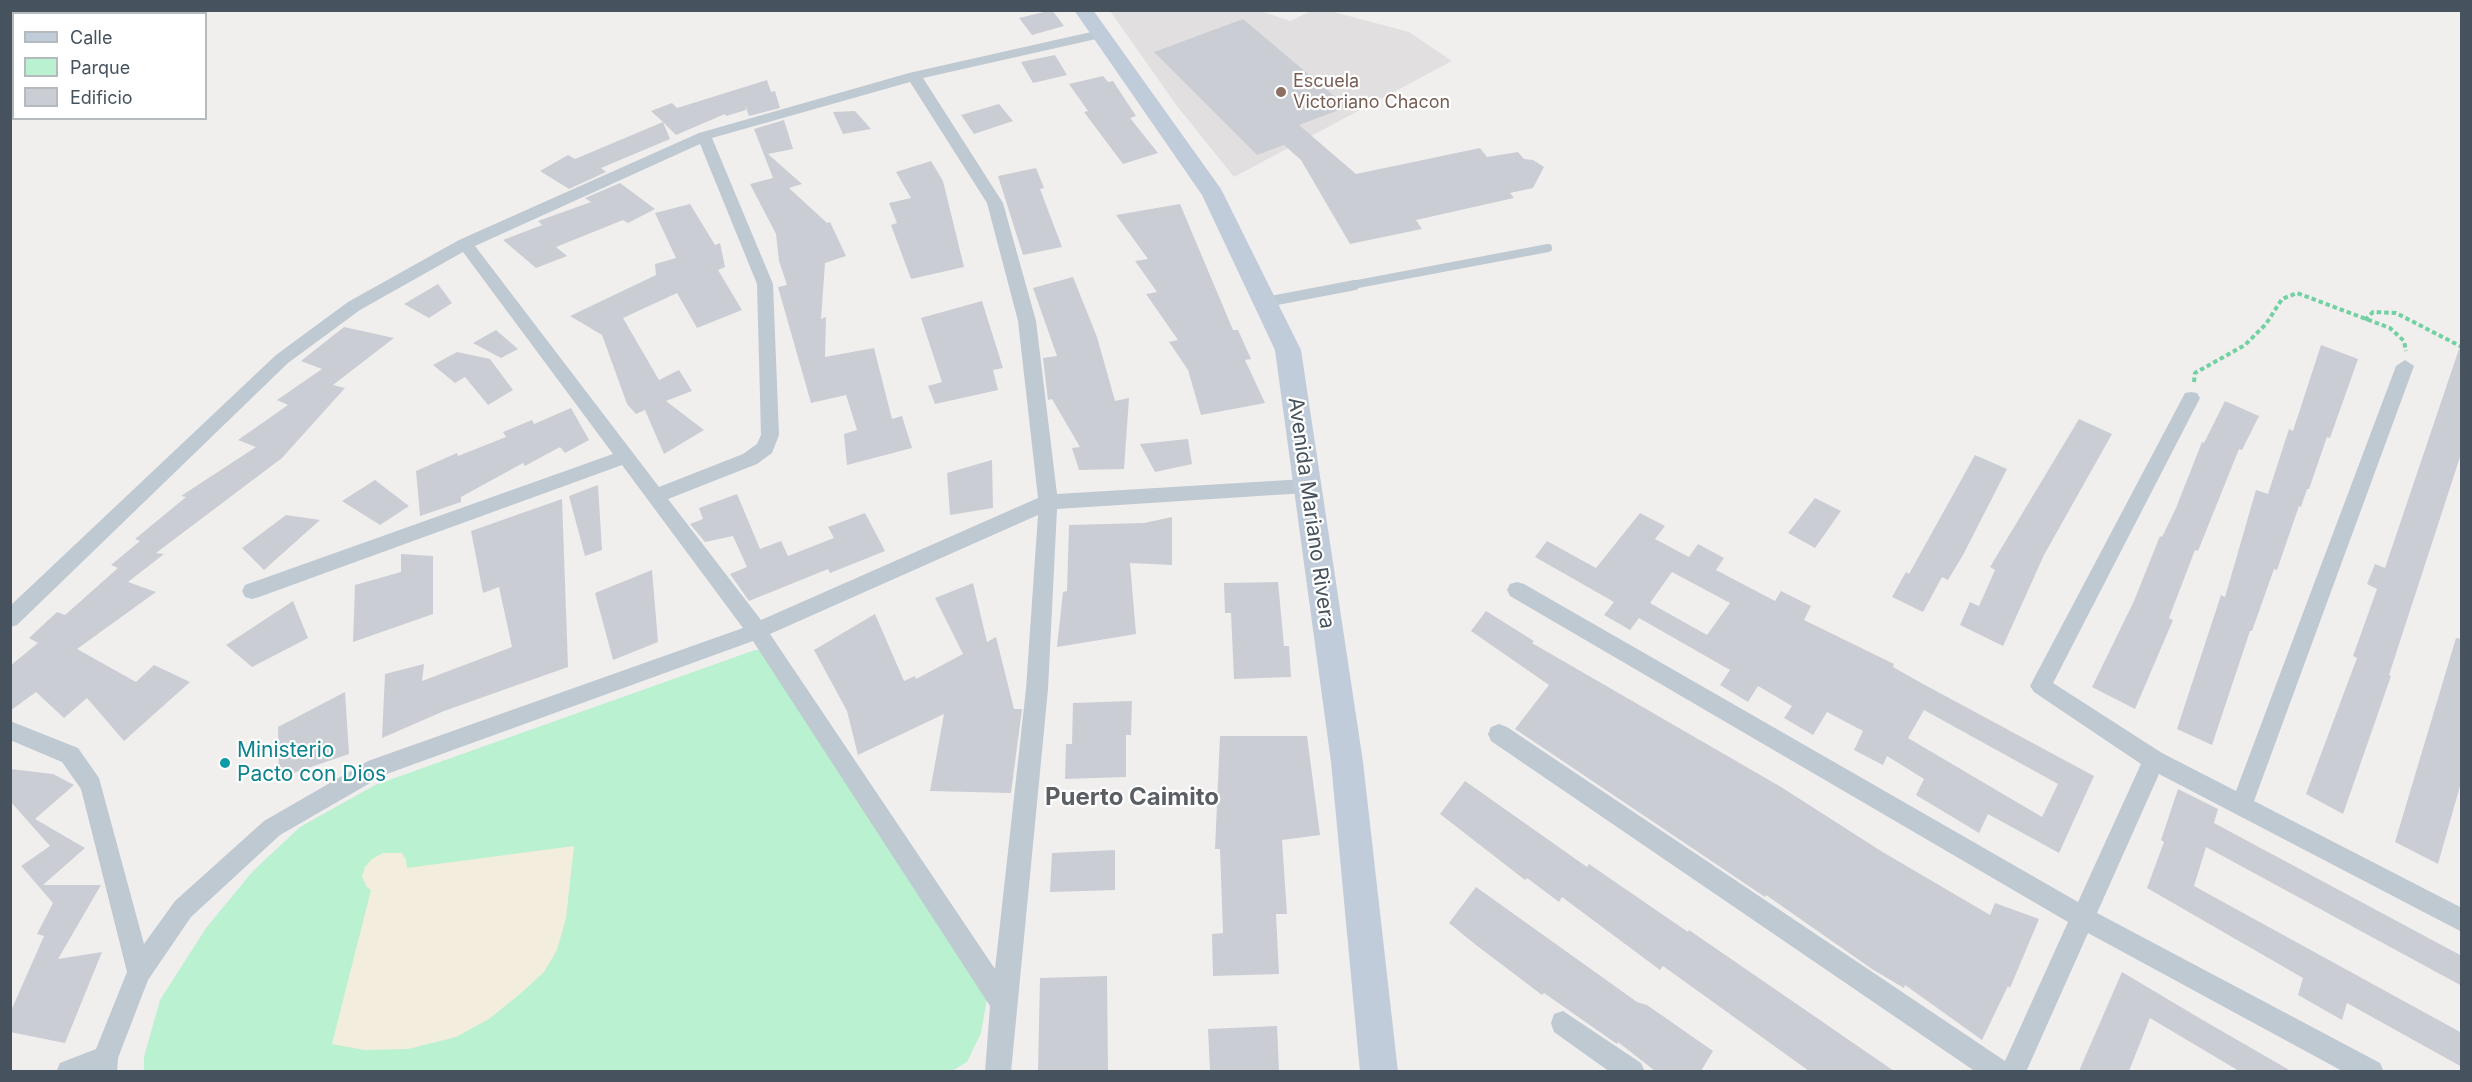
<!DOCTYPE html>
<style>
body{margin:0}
#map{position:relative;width:2472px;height:1082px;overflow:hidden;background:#f1eeee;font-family:Inter,sans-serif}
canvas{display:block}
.frame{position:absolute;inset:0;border:12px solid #46525d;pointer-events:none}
.legend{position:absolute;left:12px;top:12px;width:195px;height:108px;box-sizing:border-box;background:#fff;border:2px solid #b5babe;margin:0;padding:8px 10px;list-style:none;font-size:18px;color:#46525d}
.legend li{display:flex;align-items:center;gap:12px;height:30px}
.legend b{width:30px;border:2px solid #b5babe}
</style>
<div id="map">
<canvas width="2472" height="1082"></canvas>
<div class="frame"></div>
<ul class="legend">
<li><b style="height:8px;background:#c0ccd9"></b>Calle</li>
<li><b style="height:16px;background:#baf1d0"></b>Parque</li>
<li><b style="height:16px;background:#cbcdd4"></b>Edificio</li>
</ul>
</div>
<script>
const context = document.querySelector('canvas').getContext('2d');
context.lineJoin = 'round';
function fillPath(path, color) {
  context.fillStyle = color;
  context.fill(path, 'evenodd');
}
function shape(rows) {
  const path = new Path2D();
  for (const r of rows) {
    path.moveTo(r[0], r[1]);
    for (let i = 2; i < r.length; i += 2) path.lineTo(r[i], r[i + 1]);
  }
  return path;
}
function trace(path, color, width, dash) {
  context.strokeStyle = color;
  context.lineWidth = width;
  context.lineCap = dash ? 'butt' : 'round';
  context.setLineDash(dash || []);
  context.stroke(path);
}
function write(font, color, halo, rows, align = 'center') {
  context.font = font + ' Inter,sans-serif';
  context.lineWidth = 4.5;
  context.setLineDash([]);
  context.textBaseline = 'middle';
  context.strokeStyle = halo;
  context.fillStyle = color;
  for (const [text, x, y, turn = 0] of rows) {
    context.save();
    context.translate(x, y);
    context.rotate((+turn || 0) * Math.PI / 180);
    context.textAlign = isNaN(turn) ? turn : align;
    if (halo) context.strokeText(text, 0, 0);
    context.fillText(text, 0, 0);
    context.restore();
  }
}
const education = shape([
 [1110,11,1261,11,1290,21,1311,11,1330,11,1409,32,1452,61,1234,177,1177,106]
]);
const green = shape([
 [11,10,170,10,170,11,165,14,14,14,14,105,11,106],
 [755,650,772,650,988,994,981,1033,967,1062,952,1071,144,1072,144,1057,160,1000,206,928,253,871,300,827,375,785]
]);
const sand = shape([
 [574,846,566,918,557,950,544,972,520,994,489,1019,456,1037,408,1049,364,1050,332,1044,371,890,366,886,362,877,365,867,372,859,383,853,402,853,406,860,407,868]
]);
const building = shape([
 [1052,10,1064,26,1032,35,1019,18],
 [1243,19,1347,107,1299,125,1356,174,1480,148,1487,157,1518,152,1524,159,1533,160,1544,167,1533,188,1510,193,1514,198,1416,220,1422,229,1350,244,1301,160,1284,145,1257,155,1154,52],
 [1055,55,1067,75,1033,83,1021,62],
 [1103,76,1108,82,1113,81,1136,116,1130,118,1158,153,1123,164,1084,112,1088,111,1069,84],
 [767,80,771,92,775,91,780,108,749,116,745,105,746,110,726,116,725,114,676,135,663,122,670,139,601,168,606,172,569,189,540,171,568,155,575,159,663,122,651,111,672,103,677,108],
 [999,104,1013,121,974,134,961,115],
 [855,111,871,129,843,134,833,112],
 [784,120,793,149,768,154,802,184,789,188,827,223,830,222,846,256,825,263,821,319,826,317,825,357,874,348,892,419,902,416,912,448,847,465,844,434,857,430,846,395,811,403,778,287,787,285,779,261,776,234,750,184,773,178,754,129],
 [931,161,943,181,964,267,911,279,891,225,897,223,889,203,911,198,896,172],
 [1036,168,1044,188,1040,189,1062,247,1023,255,998,176],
 [620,183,655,209,628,223,623,220,556,247,567,256,536,268,503,240,542,225,538,221,591,202,585,198],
 [690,204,715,245,720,243,725,267,718,270,742,310,697,328,677,293,623,318,659,380,679,370,692,391,666,401,704,430,664,454,645,410,636,414,627,404,602,335,570,316,656,275,655,264,676,258,655,213],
 [1180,204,1233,330,1238,330,1251,359,1245,360,1265,403,1201,415,1188,370,1169,342,1178,340,1146,294,1157,292,1135,261,1148,259,1116,215],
 [1073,277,1097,337,1115,401,1129,398,1124,469,1079,470,1072,448,1080,447,1052,399,1048,400,1043,358,1057,356,1033,288],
 [438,284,452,303,429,318,404,304],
 [982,301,1003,368,993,370,998,390,935,404,928,386,942,382,921,318],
 [344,327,394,338,333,385,345,388,282,458,156,553,164,554,128,582,156,592,77,649,136,682,154,665,190,682,124,741,87,698,64,718,36,692,10,711,10,666,38,643,29,638,57,612,65,615,118,568,111,565,140,541,135,539,186,497,181,496,256,447,238,440,288,405,277,400,322,369,301,361],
 [496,330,518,349,501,358,473,343],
 [2321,345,2358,359,2330,438,2327,437,2309,489,2307,489,2301,507,2299,506,2277,570,2274,569,2252,631,2250,631,2212,745,2177,729,2221,595,2225,597,2256,490,2268,494,2289,429,2293,431],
 [2459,349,2462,350,2462,451,2389,675,2391,676,2343,814,2306,794,2357,658,2353,656,2377,589,2367,584,2375,564,2385,568],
 [457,352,490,359,513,390,488,405,465,377,455,383,433,365],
 [2225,401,2259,416,2242,450,2239,449,2198,551,2195,550,2169,618,2173,620,2135,709,2092,687,2134,601,2160,536,2162,537,2176,508,2202,442,2204,443],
 [571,408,589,440,565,453,560,447,525,466,523,463,461,497,461,502,420,516,416,471,457,453,458,456,506,437,503,432,532,420,534,424],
 [2079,419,2112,434,2044,555,2003,646,1960,625,1970,602,1979,606,1995,570,1990,567],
 [1188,439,1192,464,1155,472,1140,444],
 [1975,455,2007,469,1963,555,1948,580,1942,577,1923,612,1892,597,1906,572,1909,574],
 [992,460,993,508,950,515,947,473],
 [375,480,409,506,380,525,342,501],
 [598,485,602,550,585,556,569,496],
 [737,494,760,549,781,541,788,556,834,538,828,527,865,513,885,551,830,573,828,569,749,601,730,574,747,567,733,536,705,542,690,524,703,519,699,508],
 [1815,498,1841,511,1815,548,1788,533],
 [562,499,568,667,444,711,382,738,385,674,424,664,422,681,512,647,499,587,483,593,471,531],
 [1640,513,1665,526,1655,539,1689,557,1698,544,1724,558,1716,570,1775,601,1781,591,1811,606,1804,620,1894,664,1893,667,1923,684,2094,776,2059,853,1988,814,1979,833,1916,795,1924,779,1887,756,1883,765,1854,750,1863,731,1827,712,1813,735,1784,718,1792,706,1758,686,1748,702,1720,685,1730,670,1639,618,1630,630,1604,615,1614,602,1535,557,1547,541,1596,568],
 [1672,572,1730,603,1707,635,1650,603],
 [1924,710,2058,784,2042,817,1908,738],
 [286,515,320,520,264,570,242,548],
 [1172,517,1172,565,1130,563,1136,634,1057,647,1063,592,1067,591,1069,525,1144,523],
 [401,554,433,556,433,614,353,642,355,585,401,572],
 [652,570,658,642,613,660,595,593],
 [1278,582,1284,646,1289,646,1291,677,1234,679,1231,613,1225,613,1224,583],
 [973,583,987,642,996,637,1014,709,1022,709,1011,793,930,791,944,714,858,755,847,711,814,650,875,614,904,681,915,676,916,679,963,654,935,598],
 [293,601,308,638,252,667,226,645],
 [1486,611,1534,641,1532,643,1781,787,1881,851,1990,915,1995,903,2039,919,2010,988,2008,986,1982,1040,1905,985,1904,988,1872,969,1766,895,1765,897,1515,729,1549,685,1471,631],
 [2456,638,2462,639,2462,779,2438,864,2395,842],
 [345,692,349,754,279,778,278,727],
 [1132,701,1131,735,1126,735,1126,777,1065,779,1066,744,1072,744,1073,703],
 [1220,736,1307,736,1320,835,1282,840,1287,914,1276,914,1279,974,1213,976,1212,934,1223,933,1220,849,1215,849],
 [10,769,53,774,74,785,35,819,85,848,43,885,101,885,58,959,102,952,65,1043,10,1032,10,1013,44,936,37,934,53,903,21,866,50,846,10,801],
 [1465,781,1587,867,1589,864,1688,932,1689,930,1894,1071,1809,1071,1663,966,1660,970,1562,897,1559,902,1527,878,1525,880,1440,814],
 [2178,789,2218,809,2214,823,2462,956,2462,986,2206,847,2194,886,2462,1033,2462,1067,2347,1003,2342,1020,2298,995,2303,978,2147,888,2164,842,2161,840],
 [1115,850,1115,890,1050,892,1052,853],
 [1476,887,1637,1002,1647,1005,1713,1051,1701,1071,1655,1071,1618,1042,1617,1044,1544,993,1542,995,1476,945,1449,923],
 [2122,972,2201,1019,2291,1071,2239,1071,2150,1018,2129,1071,2079,1071],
 [1107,976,1108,1071,1038,1071,1040,978],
 [1277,1026,1279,1071,1210,1071,1208,1029]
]);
const path = shape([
 [2365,320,2373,312,2396,313,2462,347],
 [2194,382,2195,373,2245,345,2266,324,2282,299,2297,293,2390,328,2404,341,2406,351]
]);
const serviceFar1 = shape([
 [1347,286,1548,248]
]);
const service = shape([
 [1266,302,1355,285]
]);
const minor = shape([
 [1100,30,1107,34,1105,37,923,78,1003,203,1036,321,1057,494,1305,479,1312,481,1314,486,1312,491,1305,493,1057,509,1048,689,1011,1072,985,1072,990,1006,753,641,384,775,280,835,191,917,148,980,118,1058,117,1072,56,1072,60,1063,96,1049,127,972,81,789,62,762,10,740,10,721,78,748,99,778,144,944,175,901,264,821,368,761,743,628,622,465,259,597,252,599,245,597,242,591,245,585,613,454,463,252,360,310,288,363,17,625,10,627,10,606,276,355,348,302,459,240,699,133,909,73,1100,30],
 [910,82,987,203,1018,321,1038,498,761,620,668,499,757,464,772,453,779,435,773,284,712,138,910,82],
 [700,144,757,284,761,435,757,444,743,454,659,487,475,246,700,144],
 [1038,515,1026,689,995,969,770,634,1038,515],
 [2405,360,2414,366,2254,801,2462,908,2462,932,2159,774,2097,913,2380,1063,2384,1072,2344,1072,2088,933,2026,1072,1976,1072,1491,741,1488,734,1491,727,1499,724,1507,727,2005,1061,2068,922,1510,596,1507,590,1510,584,1517,582,1524,584,2078,902,2141,764,2034,692,2030,686,2185,393,2191,392,2197,393,2200,398,2053,683,2162,753,2236,791,2396,366,2405,360],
 [1563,1011,1641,1063,1645,1072,1610,1072,1554,1032,1551,1023,1554,1014,1563,1011]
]);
const secondary = shape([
 [1074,10,1093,10,1221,189,1301,350,1363,762,1398,1072,1360,1072,1331,762,1275,350,1202,195,1074,10]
]);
const markers = [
 [1281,92,6,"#8d6e63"],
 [225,763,6,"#0f9aa8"]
];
const farEducationnames = [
 ["Escuela",1293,82],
 ["Victoriano Chacon",1293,103]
];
const streetNames = [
 ["Avenida Mariano Rivera",1311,513,82]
];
const cultureNames = [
 ["Ministerio",237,751],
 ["Pacto con Dios",237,775]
];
const quarterNames = [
 ["Puerto Caimito",1132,798]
];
fillPath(education, '#e2dfe0');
fillPath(green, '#baf1d0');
fillPath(sand, '#f3edde');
fillPath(building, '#cbcdd4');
trace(path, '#71d1a2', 4, [4.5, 3]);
trace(serviceFar1, '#bec9d1', 8);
trace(service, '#bec9d1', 10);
fillPath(minor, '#bec9d1');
fillPath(secondary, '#c0ccd9');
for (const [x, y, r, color] of markers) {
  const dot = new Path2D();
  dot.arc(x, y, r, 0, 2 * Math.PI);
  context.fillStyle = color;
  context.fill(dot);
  trace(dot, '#fff', 2);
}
write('18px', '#785e54', '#fff', farEducationnames, 'left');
write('21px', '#46525d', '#fff', streetNames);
write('21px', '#0d838f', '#fff', cultureNames, 'left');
write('bold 24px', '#5b5f64', '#fff', quarterNames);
</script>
